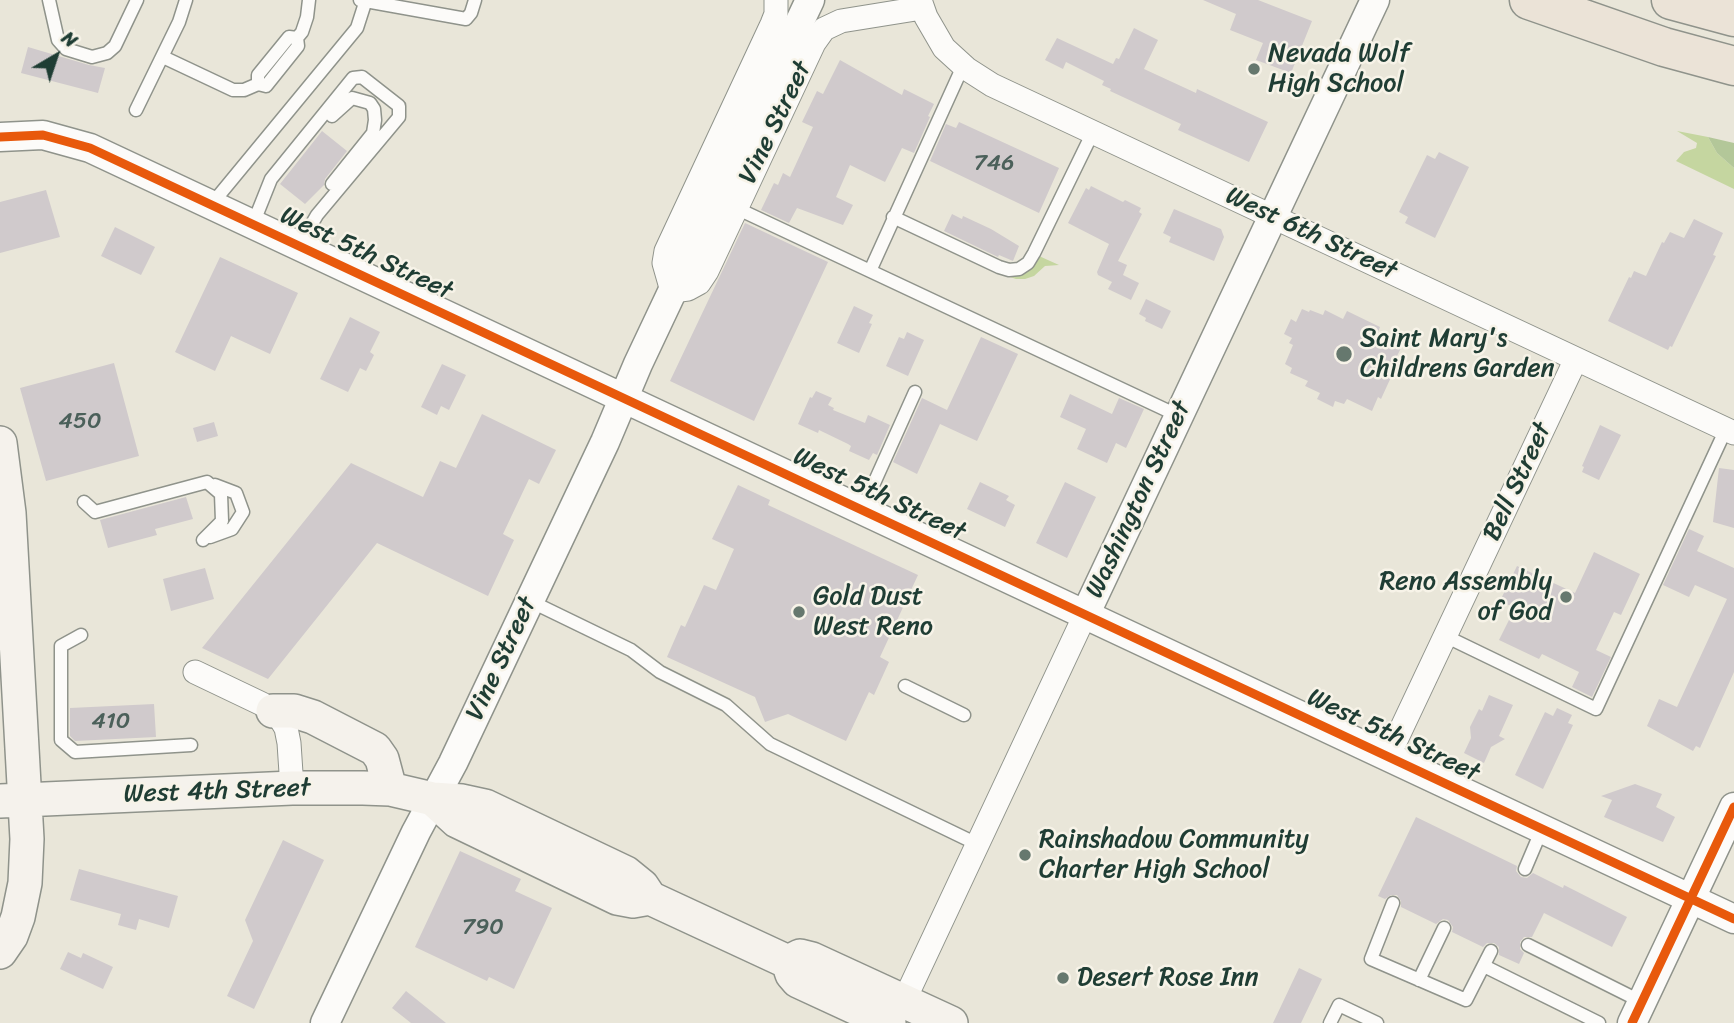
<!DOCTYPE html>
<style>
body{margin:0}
#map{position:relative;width:1734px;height:1023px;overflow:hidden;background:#e9e6d9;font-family:Sriracha,sans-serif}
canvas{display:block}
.north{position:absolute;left:21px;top:21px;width:70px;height:70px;-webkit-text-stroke:5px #f7f3e8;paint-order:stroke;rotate:39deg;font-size:19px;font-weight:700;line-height:28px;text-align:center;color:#1f3d34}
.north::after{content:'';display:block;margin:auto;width:24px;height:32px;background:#1f3d34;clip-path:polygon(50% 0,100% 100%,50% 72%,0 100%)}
</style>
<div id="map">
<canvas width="1734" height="1023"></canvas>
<div class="north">N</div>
</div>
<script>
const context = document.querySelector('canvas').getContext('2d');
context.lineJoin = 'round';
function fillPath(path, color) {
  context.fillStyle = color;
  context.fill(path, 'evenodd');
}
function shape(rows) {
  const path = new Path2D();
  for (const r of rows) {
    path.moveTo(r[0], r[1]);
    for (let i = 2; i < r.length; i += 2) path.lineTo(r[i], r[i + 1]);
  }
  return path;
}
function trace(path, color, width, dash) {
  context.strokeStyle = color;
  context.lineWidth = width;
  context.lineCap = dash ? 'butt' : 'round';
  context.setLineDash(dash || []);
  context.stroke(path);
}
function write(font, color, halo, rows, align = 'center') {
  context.font = font + ' Sriracha,sans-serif';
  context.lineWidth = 5;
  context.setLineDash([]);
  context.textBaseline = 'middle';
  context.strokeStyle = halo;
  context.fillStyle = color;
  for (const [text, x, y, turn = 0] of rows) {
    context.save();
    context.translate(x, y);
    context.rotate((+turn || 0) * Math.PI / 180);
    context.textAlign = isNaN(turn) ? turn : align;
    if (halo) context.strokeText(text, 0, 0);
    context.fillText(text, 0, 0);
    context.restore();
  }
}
const green = shape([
 [1677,131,1708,137,1717,153,1734,168,1734,189,1676,161,1684,152,1696,148,1697,143],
 [1039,256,1059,265,1045,266,1034,276,1025,279,1016,279,1004,275,1017,276,1023,274]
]);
const forest = shape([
 [1708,137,1734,143,1734,168,1717,153]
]);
const building = shape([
 [1203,0,1258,0,1312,21,1291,73,1256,60,1263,43,1230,30,1236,14],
 [1134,28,1158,40,1144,69,1196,93,1197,89,1268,122,1249,162,1178,130,1181,124,1110,91,1111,89,1102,85,1104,81,1066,62,1063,69,1045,60,1057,38,1113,64,1116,58,1119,59],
 [28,47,89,65,105,68,98,93,21,73],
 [840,60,902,95,904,89,934,104,928,116,930,117,914,153,902,148,885,182,850,165,836,197,853,205,843,225,797,208,789,223,761,210,774,183,778,185,783,173,790,177,813,127,802,122,817,91,823,94],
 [959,122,1059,168,1039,213,930,161,946,124,956,128],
 [322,131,347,151,325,179,324,185,305,204,280,184],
 [1439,152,1469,167,1435,238,1405,223,1408,217,1399,212,1427,155,1435,159],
 [1091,186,1123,202,1125,200,1141,208,1139,212,1142,214,1118,261,1127,265,1123,275,1139,283,1131,300,1108,289,1112,282,1098,275,1097,272,1109,244,1068,223,1086,188,1089,190],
 [46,190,60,237,0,253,0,202],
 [1174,209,1221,229,1224,237,1214,261,1169,242,1171,237,1163,233],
 [952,214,962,219,963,216,991,229,1019,246,1013,261,999,255,998,257,944,231],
 [1694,219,1723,233,1713,255,1716,256,1672,347,1670,346,1668,350,1608,321,1629,277,1631,278,1634,271,1646,276,1662,242,1664,243,1670,232,1684,238],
 [745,223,828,262,754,421,670,381],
 [115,227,155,247,141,275,101,256],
 [220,257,298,293,270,354,231,336,215,371,175,352],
 [1146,299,1171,311,1162,329,1145,321,1146,318,1139,314],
 [854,306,873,315,869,323,872,324,859,353,837,343],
 [1302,309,1309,312,1310,310,1323,315,1325,310,1343,319,1347,311,1380,327,1378,332,1396,340,1394,345,1401,348,1395,360,1398,362,1381,399,1378,397,1372,411,1347,399,1344,404,1335,401,1333,407,1317,399,1320,393,1305,386,1308,381,1290,373,1292,368,1285,364,1293,345,1289,343,1292,338,1284,334,1291,319,1296,322],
 [350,317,380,332,370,352,374,355,366,371,360,368,348,392,320,379],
 [907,332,924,340,908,376,886,366,899,337,904,339],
 [981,337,1018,354,977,441,940,424,917,474,893,462,922,398,947,410],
 [114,363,139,456,46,481,20,388],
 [442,364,466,375,449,410,441,406,437,415,421,407],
 [816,391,832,398,828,405,834,408,833,410,865,423,868,415,890,425,877,455,873,453,869,460,849,451,851,446,848,444,819,430,818,433,798,424,810,397,812,398],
 [1070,394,1112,414,1119,398,1144,409,1126,448,1116,443,1107,463,1077,449,1086,429,1060,417],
 [482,414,556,450,539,484,529,479,503,534,514,540,488,596,377,543,268,679,202,648,351,463,423,497,440,461,456,468],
 [214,422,218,436,197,442,193,428],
 [1600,425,1621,435,1599,480,1582,472,1584,467,1582,466],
 [1719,468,1734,470,1734,528,1713,522],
 [980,482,1009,496,1006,500,1015,505,1005,527,967,509],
 [1065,482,1096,497,1067,558,1036,543],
 [738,485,770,500,768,505,918,575,880,657,889,662,874,695,869,692,846,741,788,714,765,722,755,697,667,657,681,625,685,627,704,585,716,590,734,549,712,539],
 [186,497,193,519,155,529,157,535,108,548,100,520],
 [1689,529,1704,536,1697,551,1734,568,1734,672,1700,748,1696,746,1693,751,1647,726,1659,699,1677,707,1727,599,1695,585,1689,597,1663,585],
 [1594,552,1640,574,1621,615,1614,612,1596,650,1611,657,1592,697,1572,687,1579,672,1542,654,1539,659,1499,640,1515,608,1500,601,1517,566,1575,593],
 [205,568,214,599,171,611,163,579],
 [1489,695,1513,705,1499,736,1505,739,1491,747,1484,763,1464,753,1471,738,1470,727,1479,709,1482,711],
 [154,704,156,737,75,741,70,736,70,708],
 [1557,708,1572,715,1568,723,1573,725,1543,789,1515,775,1545,712,1553,716],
 [1635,784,1662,794,1656,807,1675,817,1663,842,1604,817,1612,800,1601,796],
 [1416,817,1517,866,1516,871,1521,877,1527,878,1533,873,1563,888,1564,885,1627,917,1612,947,1544,913,1532,937,1524,937,1520,942,1520,949,1524,953,1519,964,1499,955,1499,947,1494,943,1487,943,1483,947,1452,932,1453,927,1448,920,1443,919,1436,924,1401,907,1401,901,1397,895,1391,895,1385,899,1378,896],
 [283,840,324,860,254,1009,227,996,253,941,245,920],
 [460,851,521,879,515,891,552,908,514,989,489,977,487,981,415,947],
 [79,869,178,896,169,928,139,919,136,930,118,925,121,914,70,900],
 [68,952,81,958,83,953,113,967,103,989,60,969],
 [1299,968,1322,979,1301,1023,1273,1023],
 [406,991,446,1023,411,1023,392,1008]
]);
const service = shape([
 [49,0,58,40,66,49,92,57,107,53,115,46,137,0],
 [360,0,466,19,471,13,475,0],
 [163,57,233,90,244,90,258,84,266,86,298,46,297,38],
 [258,84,258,75,289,37,297,38,302,32,307,17,309,0],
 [136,110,179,22,186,0],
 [332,184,373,133,375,120,374,109,370,103,352,98,332,116],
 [211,205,357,28,366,0],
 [736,208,1179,416],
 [893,217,999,267,1009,270,1019,269,1028,263,1034,253,1093,132],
 [253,224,271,179,353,78,362,77,399,106,399,117,317,215,299,246],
 [870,271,963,66],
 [84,502,95,512,207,482,221,494,222,521,203,540],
 [862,510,915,392],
 [210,537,232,529,243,512,236,493,215,485],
 [530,601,631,650,660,672,726,705,770,744,977,844],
 [81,635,61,646,61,740,75,752,191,745],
 [1445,636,1596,709,1726,429],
 [905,686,964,715],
 [1525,869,1542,829],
 [1393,903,1371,959,1466,1000,1491,951],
 [1528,945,1642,1002],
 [1484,966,1599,1023],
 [1419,980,1444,928],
 [1330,1023,1339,1005,1377,1023]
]);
const minor = shape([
 [776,0,776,14,772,24,666,251,664,263,672,291,688,289,699,283,707,271,814,43,824,29,841,21,922,8],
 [920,0,926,17,944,48,967,69,992,85,1734,433],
 [195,672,262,704,280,718,286,728,289,743,292,788],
 [1388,757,1576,359],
 [904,1001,1085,615]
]);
const tertiary = shape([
 [0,137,43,135,90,148,1734,919],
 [1085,615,1375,0],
 [325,1023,416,832,453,763,605,442,638,364,810,0],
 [1632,1023,1734,807]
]);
const secondary = shape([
 [0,443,9,513,27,839,25,883,18,917,11,936,0,952],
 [273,711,294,711,313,717,375,749,382,759,390,789],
 [433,799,457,821,617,898,633,901,650,898],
 [0,801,292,788,363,788,390,789,433,799,462,801,485,806,626,873,642,886,650,898,788,962,792,974,798,981,889,1023],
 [788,962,800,956,812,959,951,1023]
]);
const motorway = shape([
 [1529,0,1664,47,1734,66],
 [1671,0,1734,17]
]);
const cycleway = shape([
 [0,137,43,135,90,148,1734,919],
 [1632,1023,1734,807]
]);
const markers = [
 [1254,69,7,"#66786e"],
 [1344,354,9,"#66786e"],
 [1566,597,7,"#66786e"],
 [799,612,7,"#66786e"],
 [1025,855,7,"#66786e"],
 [1063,978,7,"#66786e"]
];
const numberNames = [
 ["746",994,164],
 ["450",80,422],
 ["410",111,722],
 ["790",483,928]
];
const poiNames = [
 ["Nevada Wolf",1268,54],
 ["High School",1268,84],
 ["Saint Mary's",1360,339],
 ["Childrens Garden",1360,369],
 ["Reno Assembly",1552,582,"right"],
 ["of God",1552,612,"right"],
 ["Gold Dust",813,597],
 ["West Reno",813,627],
 ["Rainshadow Community",1039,840],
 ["Charter High School",1039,870],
 ["Desert Rose Inn",1077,978]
];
const streetNames = [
 ["Vine Street",776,123,-64],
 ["West 6th Street",1311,234,25],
 ["West 5th Street",366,254,25],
 ["Bell Street",1518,482,-65],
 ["West 5th Street",879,495,25],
 ["Washington Street",1139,500,-65],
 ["Vine Street",502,659,-65],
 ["West 5th Street",1393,736,25],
 ["West 4th Street",217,792,-2]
];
fillPath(green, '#c5d6a0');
fillPath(forest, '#b3c799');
fillPath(building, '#d0cacc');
trace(service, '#8f938b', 15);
trace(minor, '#8f938b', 25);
trace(tertiary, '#8f938b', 31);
trace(secondary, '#8f938b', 36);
trace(motorway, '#8f938b', 41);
trace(service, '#fcfbf9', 12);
trace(minor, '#fcfbf9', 23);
trace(tertiary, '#fcfbf9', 28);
trace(secondary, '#f5f2ec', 33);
trace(motorway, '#ebe3d7', 38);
trace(cycleway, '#e8590c', 9);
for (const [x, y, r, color] of markers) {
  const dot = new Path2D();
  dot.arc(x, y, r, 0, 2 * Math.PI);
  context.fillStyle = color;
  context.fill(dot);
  trace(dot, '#f7f3e8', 2.5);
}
write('23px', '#4b605a', null, numberNames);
write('26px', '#1f3d34', '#f7f3e8', poiNames, 'left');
write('26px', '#1f3d34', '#f7f3e8', streetNames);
</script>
